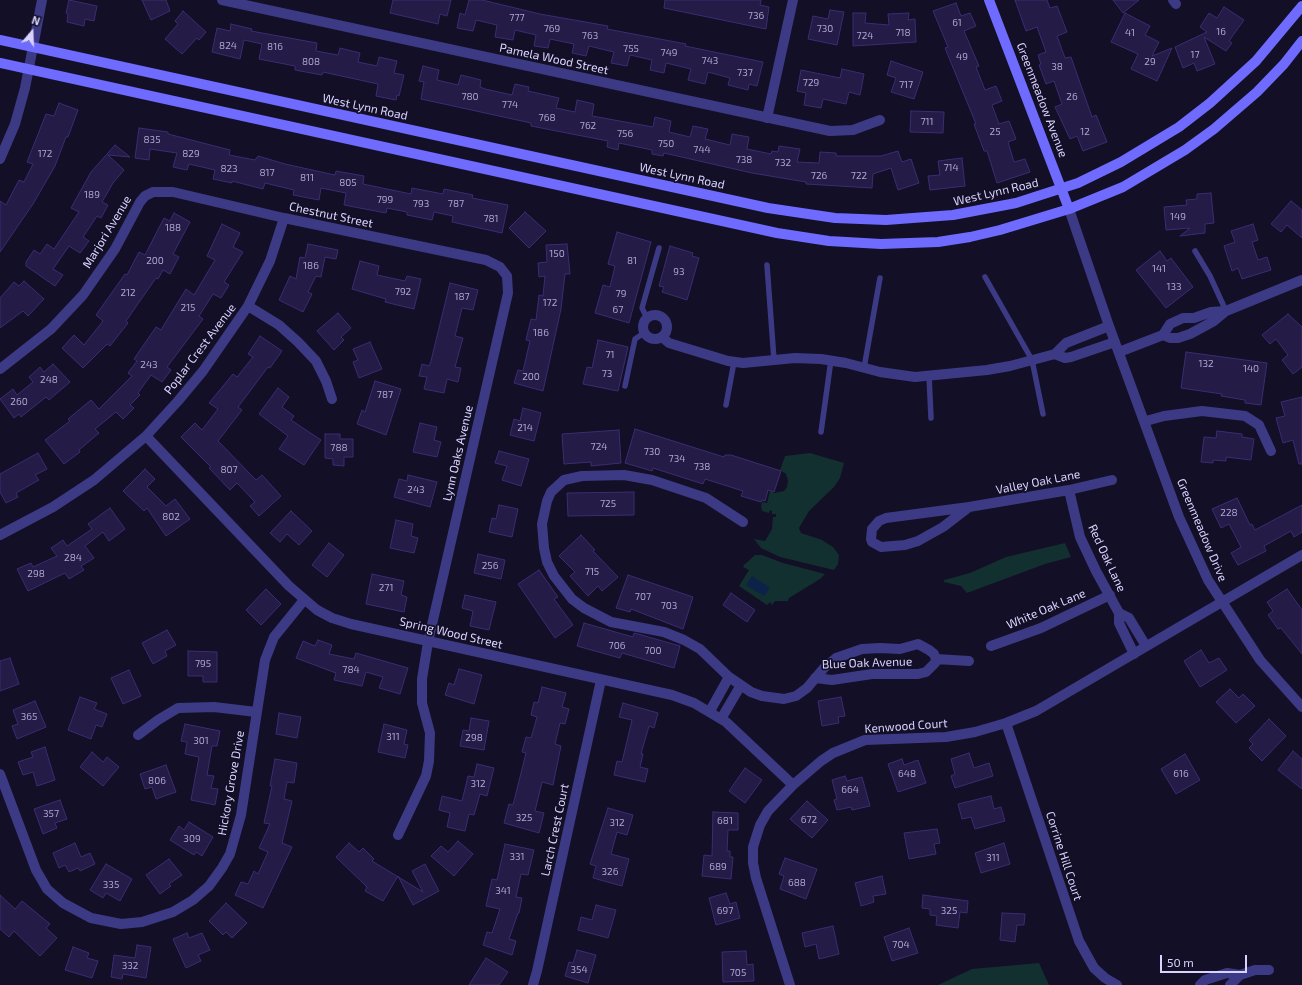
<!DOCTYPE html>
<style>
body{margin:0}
#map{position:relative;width:1302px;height:985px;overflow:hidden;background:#130f26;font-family:"Exo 2",sans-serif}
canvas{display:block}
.north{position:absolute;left:12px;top:12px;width:40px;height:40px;-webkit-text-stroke:3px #130f26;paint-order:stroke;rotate:19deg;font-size:11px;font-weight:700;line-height:16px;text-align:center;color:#d9d4ff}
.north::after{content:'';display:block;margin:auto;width:14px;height:18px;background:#d9d4ff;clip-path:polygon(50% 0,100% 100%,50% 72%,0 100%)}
.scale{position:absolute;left:1160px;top:955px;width:87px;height:18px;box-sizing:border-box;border:2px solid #d9d4ff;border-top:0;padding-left:5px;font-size:12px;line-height:14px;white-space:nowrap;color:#d9d4ff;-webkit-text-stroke:3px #130f26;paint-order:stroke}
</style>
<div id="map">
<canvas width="1302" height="985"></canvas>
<div class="north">N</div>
<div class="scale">50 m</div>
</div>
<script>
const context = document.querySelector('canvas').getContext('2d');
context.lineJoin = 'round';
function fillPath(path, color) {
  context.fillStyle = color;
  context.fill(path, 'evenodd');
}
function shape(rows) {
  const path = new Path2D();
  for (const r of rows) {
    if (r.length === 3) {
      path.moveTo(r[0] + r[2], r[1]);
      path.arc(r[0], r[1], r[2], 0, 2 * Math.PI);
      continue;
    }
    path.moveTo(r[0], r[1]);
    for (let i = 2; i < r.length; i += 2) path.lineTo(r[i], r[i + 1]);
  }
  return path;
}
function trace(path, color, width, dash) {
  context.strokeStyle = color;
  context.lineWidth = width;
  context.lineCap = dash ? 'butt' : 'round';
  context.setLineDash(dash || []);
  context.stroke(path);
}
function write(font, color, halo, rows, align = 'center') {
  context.font = font + ' "Exo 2",sans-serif';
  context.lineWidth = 3.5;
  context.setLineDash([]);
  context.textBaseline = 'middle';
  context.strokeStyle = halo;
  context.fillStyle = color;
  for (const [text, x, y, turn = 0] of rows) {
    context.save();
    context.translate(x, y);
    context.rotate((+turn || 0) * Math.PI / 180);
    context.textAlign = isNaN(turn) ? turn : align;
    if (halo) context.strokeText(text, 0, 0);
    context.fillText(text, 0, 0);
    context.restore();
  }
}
const green = shape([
 [810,453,844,463,840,478,834,487,809,511,799,528,801,533,822,540,833,547,839,555,838,564,834,570,780,557,761,548,754,539,765,541,772,529,773,517,776,517,776,514,772,514,772,511,770,510,769,513,762,511,761,506,762,502,767,503,770,491,774,493,784,491,787,487,788,481,786,474,780,470,785,456],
 [1065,543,1071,557,1045,564,967,593,961,586,944,582,944,580,970,573,1006,557],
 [755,555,762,555,783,563,825,574,820,579,789,598,788,601,775,601,772,605,770,602,767,605,739,586,749,570,743,567,744,565],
 [1039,963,1049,985,938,985,972,969]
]);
const water = shape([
 [752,576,770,588,764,596,746,585]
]);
const building = shape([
 [69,0,97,6,94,21,85,19,84,26,67,22,68,14,66,13,69,0],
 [142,0,166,0,170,11,151,20,142,0],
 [393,0,451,0,447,16,440,14,438,24,390,13,393,0],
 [469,0,482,0,540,14,608,26,607,29,686,44,685,46,763,62,757,86,749,84,748,90,728,85,730,78,708,72,705,84,688,80,691,69,666,63,664,73,650,70,652,60,630,55,627,66,611,63,614,52,589,46,586,56,572,53,574,44,550,39,548,48,534,46,536,35,515,30,513,40,495,37,497,25,476,20,473,31,457,28,460,13,465,15,469,0],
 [665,0,761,0,760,5,769,7,766,29,664,8,665,0],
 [1015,0,1047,0,1050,8,1057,6,1067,32,1057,36,1065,58,1071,57,1092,117,1096,115,1107,142,1083,151,1077,136,1070,139,1055,107,1062,104,1054,81,1046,84,1039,65,1041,64,1038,55,1046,52,1037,27,1026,31,1015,0],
 [1113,0,1139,0,1123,13,1113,0],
 [956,3,961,16,970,13,976,26,964,31,979,66,976,67,985,90,996,86,1002,101,992,105,999,124,1009,121,1016,139,1008,142,1014,162,1025,159,1030,172,997,183,987,151,984,151,974,124,976,124,945,48,948,47,933,11,956,3],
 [1224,7,1244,20,1229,41,1232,43,1226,51,1204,37,1215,64,1197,71,1194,63,1183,68,1175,47,1207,32,1200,27,1209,13,1217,18,1224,7],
 [830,10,844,12,837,45,808,39,813,16,828,19,830,10],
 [183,11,206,32,199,40,197,38,182,54,165,39,178,24,175,21,183,11],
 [853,13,866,13,865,23,889,25,888,14,909,13,908,20,915,19,916,42,853,46,853,13],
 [1125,13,1150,26,1145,35,1159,42,1152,56,1172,48,1157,81,1131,69,1138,54,1111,42,1125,13],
 [231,24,252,29,251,31,317,43,316,51,338,55,340,48,360,53,358,62,377,66,379,57,397,61,394,73,404,75,399,96,397,95,396,100,376,96,378,84,323,72,322,75,295,70,295,66,259,59,262,44,244,40,240,59,212,52,217,28,230,31,231,24],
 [891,61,923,72,914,99,891,92,896,78,887,75,891,61],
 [423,66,439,70,437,80,458,85,461,75,481,80,480,87,485,89,512,95,515,84,529,87,528,91,559,98,556,108,575,112,577,100,594,104,592,116,653,127,655,117,671,121,669,132,690,137,693,126,708,129,705,139,730,145,732,134,749,137,747,149,771,154,772,151,778,152,779,146,800,149,797,162,819,163,820,152,836,153,836,156,881,156,898,151,902,162,911,159,919,183,898,190,891,168,873,174,872,188,806,184,806,182,752,173,664,153,663,156,652,154,652,150,619,143,618,150,607,147,608,141,531,126,531,123,421,99,424,82,419,81,423,66],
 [842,69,864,74,860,95,849,92,846,104,823,99,821,108,804,105,806,93,797,91,801,70,840,78,842,69],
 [59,103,78,110,68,137,66,137,55,166,33,204,0,252,0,201,6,205,19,180,24,182,33,164,27,162,46,114,54,116,59,103],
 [911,111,944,112,943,133,910,132,911,111],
 [139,128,168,132,168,134,230,150,229,155,255,160,258,156,285,164,335,175,336,171,364,176,363,184,411,194,412,188,443,194,444,189,473,195,472,198,508,205,502,233,452,222,453,216,434,212,432,220,407,215,407,212,387,208,386,213,344,205,346,193,321,188,319,200,293,195,294,190,265,183,263,189,232,181,232,183,213,179,215,170,189,164,187,170,173,167,177,153,150,149,149,160,135,158,139,128],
 [115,145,130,157,108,155,124,170,113,183,102,202,108,205,101,218,97,216,83,237,89,241,80,253,69,246,53,269,63,275,55,286,26,266,26,262,34,250,40,254,47,244,54,249,79,212,71,208,91,172,115,145],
 [962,158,965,186,930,190,928,176,940,175,938,161,962,158],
 [1211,193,1214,223,1205,224,1205,233,1180,236,1190,228,1166,230,1164,207,1187,205,1186,200,1197,199,1197,194,1211,193],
 [1291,201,1302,210,1302,238,1287,225,1281,232,1271,224,1291,201],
 [525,212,546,231,529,248,509,228,525,212],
 [174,213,190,222,173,254,179,257,170,274,163,270,158,279,156,278,126,321,128,323,110,346,107,344,83,368,62,348,74,335,84,345,103,321,96,315,125,274,127,275,139,252,145,255,164,218,170,221,174,213],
 [222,224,240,233,233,247,243,252,224,282,229,285,221,298,213,294,199,316,203,319,167,367,171,370,162,382,151,375,138,393,140,395,130,405,134,408,123,419,116,412,95,429,99,433,79,450,80,452,64,464,45,440,70,421,68,419,91,400,99,409,132,376,128,373,137,361,134,359,156,327,161,330,186,289,194,295,215,260,207,256,222,224],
 [1253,224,1258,240,1252,242,1258,260,1267,257,1271,270,1242,279,1238,268,1232,271,1224,246,1235,242,1231,231,1253,224],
 [617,232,651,242,629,323,595,313,603,285,610,287,615,266,608,264,617,232],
 [308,244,338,250,336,259,325,257,321,277,316,276,308,292,312,294,303,312,279,300,290,276,296,279,300,257,305,258,308,244],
 [567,244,570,274,565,274,561,309,543,391,514,383,518,370,523,371,530,341,526,340,531,319,536,320,539,295,543,296,545,276,539,277,538,263,547,262,546,245,567,244],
 [670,246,693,253,692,256,699,258,687,300,662,292,664,287,659,286,670,246],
 [1160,251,1167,261,1171,258,1193,287,1166,308,1136,270,1160,251],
 [360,261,379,266,377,275,405,281,407,276,421,279,414,309,385,302,386,299,352,289,360,261],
 [24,281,44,299,28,316,23,311,0,328,0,298,14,282,19,286,24,281],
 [450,283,478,290,473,310,462,308,455,336,463,338,455,367,461,368,458,382,447,379,444,393,424,389,427,377,419,376,422,364,429,366,431,361,450,283],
 [338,313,351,328,341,337,344,340,334,350,317,331,338,313],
 [1288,314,1302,327,1302,367,1293,374,1282,360,1288,355,1276,339,1270,344,1262,335,1288,314],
 [260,336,282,351,270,368,268,367,238,407,242,410,218,441,256,480,262,475,281,496,259,516,250,506,255,502,237,483,230,490,209,468,211,467,181,437,195,423,202,430,218,409,209,403,233,374,237,377,253,357,248,354,260,336],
 [598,340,628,347,618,391,583,384,587,367,592,368,598,340],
 [370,342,382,369,359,378,353,362,358,360,353,349,370,342],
 [1186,352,1267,363,1261,405,1245,403,1245,400,1221,396,1222,394,1181,388,1186,352],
 [53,364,70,382,49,400,46,397,21,417,19,414,14,418,0,399,13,389,17,395,33,382,29,377,40,367,44,372,53,364],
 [375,381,401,389,386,435,357,424,362,410,365,412,375,381],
 [278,388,289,397,282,407,294,416,291,420,321,440,304,465,279,449,288,436,259,414,278,388],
 [1302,397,1302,464,1299,464,1293,440,1283,443,1276,418,1285,416,1281,402,1302,397],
 [523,408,541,413,534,441,510,435,514,419,520,421,523,408],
 [420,423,437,427,434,440,441,442,437,457,413,452,420,423],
 [635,429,724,457,725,455,731,455,781,471,774,492,768,490,765,501,762,500,761,502,741,496,743,491,705,479,703,484,653,468,652,471,625,463,635,429],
 [619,430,621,463,591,466,591,462,564,464,562,434,619,430],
 [1217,431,1242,434,1242,437,1254,439,1251,460,1226,457,1226,461,1213,460,1213,463,1201,462,1204,437,1216,438,1217,431],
 [325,434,340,434,340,439,353,439,353,457,344,457,344,466,333,465,333,459,325,458,325,434],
 [499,451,529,459,521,486,502,480,507,466,495,463,499,451],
 [38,453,47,469,35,475,39,480,16,493,18,497,6,503,0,492,0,474,38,453],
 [145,469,155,479,147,487,166,506,175,499,190,519,166,536,147,508,144,511,123,491,145,469],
 [408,475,437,482,430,507,394,497,399,479,407,481,408,475],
 [634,492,634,515,568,516,567,493,634,492],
 [1237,498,1250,525,1252,524,1255,530,1302,505,1302,532,1294,537,1291,531,1264,546,1266,551,1238,565,1231,553,1241,547,1229,524,1221,528,1212,509,1237,498],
 [499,505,518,509,512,537,489,532,492,518,496,519,499,505],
 [110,508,125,529,109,541,103,532,85,546,94,558,81,566,84,570,69,579,65,573,28,591,17,569,31,563,33,567,57,556,51,548,63,540,67,546,92,529,88,524,110,508],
 [291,511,312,531,299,545,287,534,280,542,270,533,291,511],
 [396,520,413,524,411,536,418,538,414,553,390,548,396,520],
 [581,535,595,550,593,551,618,577,602,591,598,586,588,596,570,576,575,572,559,556,581,535],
 [329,543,344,555,327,577,312,565,329,543],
 [478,554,505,560,501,579,474,573,478,554],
 [539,570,558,597,554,599,573,625,555,638,518,584,539,570],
 [372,574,404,581,401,595,407,597,404,612,366,604,372,574],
 [628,575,693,597,683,629,631,609,630,612,616,608,628,575],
 [266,589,281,604,261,625,246,610,266,589],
 [1287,589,1302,610,1302,654,1281,628,1278,629,1268,615,1273,611,1267,602,1287,589],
 [731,593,755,610,747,622,723,605,731,593],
 [465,595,496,602,489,630,470,626,473,611,462,608,465,595],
 [584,623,633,637,634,633,638,634,680,646,674,668,622,653,620,658,577,646,584,623],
 [167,630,176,645,165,651,167,656,153,664,142,643,167,630],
 [318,640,332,645,329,654,354,659,356,653,408,668,400,694,379,688,383,677,366,672,362,686,334,680,336,673,296,658,303,641,315,646,318,640],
 [1201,650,1209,663,1219,658,1227,670,1200,687,1184,661,1201,650],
 [188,651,217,652,217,682,203,682,203,676,188,676,188,651],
 [10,658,19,684,0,691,0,661,10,658],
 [459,669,482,675,474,704,445,695,449,683,454,685,459,669],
 [129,670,141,696,123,704,111,678,129,670],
 [542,687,566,693,562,707,569,709,565,724,560,723,555,744,561,746,553,785,542,782,535,811,544,813,539,833,504,823,509,804,513,805,526,753,522,752,526,737,531,738,537,717,531,715,534,702,538,703,542,687],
 [1230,689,1239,698,1243,694,1255,706,1236,723,1216,702,1230,689],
 [80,697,97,703,94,709,107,714,102,727,96,725,91,739,68,730,80,697],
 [841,697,845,716,838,717,839,723,822,726,818,701,841,697],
 [35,701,46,727,17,739,12,726,18,724,13,710,35,701],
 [623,703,658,713,654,728,649,726,641,754,643,754,640,767,648,769,645,782,614,775,617,761,622,762,632,720,619,717,623,703],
 [279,713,301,717,297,738,276,734,279,713],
 [471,718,489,721,484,750,460,746,463,730,469,731,471,718],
 [1269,719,1286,736,1262,761,1249,748,1253,744,1249,740,1269,719],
 [185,724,220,731,217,746,212,746,207,775,214,776,211,788,218,789,215,805,191,800,199,757,185,754,187,742,181,741,185,724],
 [384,724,407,730,404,744,408,745,405,758,378,752,384,724],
 [45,747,55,780,37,786,33,772,23,775,18,762,33,757,31,752,45,747],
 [1293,751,1302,759,1302,789,1278,770,1293,751],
 [92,752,103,762,107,757,119,767,103,786,80,767,92,752],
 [969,753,974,768,989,763,993,776,955,788,951,776,955,774,951,759,969,753],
 [1185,754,1200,780,1176,794,1161,769,1185,754],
 [275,759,297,763,294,783,287,782,284,799,292,801,282,843,292,847,263,908,235,895,241,882,248,884,254,871,258,874,268,852,259,848,270,824,264,823,272,786,270,786,275,759],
 [902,759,904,765,918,760,926,783,898,792,888,764,902,759],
 [477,764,494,768,487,796,480,794,474,815,469,814,465,831,447,827,450,813,439,810,442,796,462,801,468,776,474,777,477,764],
 [166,765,176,792,156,799,152,787,145,789,140,774,166,765],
 [745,768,762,780,745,803,729,791,745,768],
 [845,776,847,781,862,777,870,806,852,810,851,807,837,810,834,800,837,799,832,780,845,776],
 [991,796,994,809,1001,807,1005,821,975,829,971,817,962,819,958,804,991,796],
 [60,800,67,819,55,823,57,828,43,834,34,809,60,800],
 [807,801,828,820,812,838,790,819,807,801],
 [608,808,633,815,627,835,617,832,611,854,629,859,622,886,593,878,596,866,590,864,608,808],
 [713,812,738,813,738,830,728,830,727,851,730,851,730,857,733,857,731,879,702,876,704,855,712,856,713,812],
 [189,822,213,837,202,856,196,852,194,855,170,840,179,826,184,830,189,822],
 [937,829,940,843,934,844,936,854,909,859,904,833,937,829],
 [458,841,473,854,454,876,431,856,441,846,448,852,458,841],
 [75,843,81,857,90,853,95,864,80,871,78,868,69,872,65,865,59,868,53,853,75,843],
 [349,843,359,852,363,848,374,859,372,861,423,892,412,871,425,864,439,891,413,905,398,876,383,901,365,891,367,887,336,857,349,843],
 [1004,843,1010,864,981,873,975,853,1004,843],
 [505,844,534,850,528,875,521,874,516,897,522,898,519,913,518,913,509,939,516,941,512,955,483,945,487,932,492,933,500,909,486,906,492,879,497,880,505,844],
 [785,858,817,869,806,899,780,889,784,876,779,874,785,858],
 [169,859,182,875,169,884,171,886,160,894,146,875,169,859],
 [106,864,132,879,120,901,106,893,103,898,90,890,106,864],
 [882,876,886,894,873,896,874,902,861,906,855,883,882,876],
 [726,893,730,904,736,902,740,918,716,925,709,898,726,893],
 [0,895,15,909,22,901,50,924,46,928,57,938,40,956,14,931,9,937,0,929,0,895],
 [923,895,968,901,967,913,960,912,958,928,936,925,937,916,930,915,930,909,922,908,923,895],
 [226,903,247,923,232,938,226,932,223,935,209,921,226,903],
 [596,905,616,910,608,938,578,930,581,917,592,920,596,905],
 [1002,913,1025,914,1024,925,1017,925,1015,942,1000,940,1002,913],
 [833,926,839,954,819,959,816,944,805,947,802,933,833,926],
 [909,928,918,953,892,961,884,937,909,928],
 [187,933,189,938,202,933,210,950,198,955,201,961,186,968,173,939,187,933],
 [137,945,151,947,146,978,123,974,122,979,111,977,114,955,135,958,137,945],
 [73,947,89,953,87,958,98,961,92,978,65,970,73,947],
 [577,950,596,955,588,983,565,976,569,962,573,963,577,950],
 [746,951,747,965,753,964,754,981,723,982,722,952,746,951],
 [486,958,508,972,499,985,469,985,486,958]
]);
const lane = shape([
 [1195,251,1210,276,1226,311],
 [767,265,774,360],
 [985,277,1032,360,1043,414],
 [647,318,642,308,659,248],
 [864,368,880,278],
 [929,375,931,418],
 [625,386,635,339,644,333],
 [726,405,734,362],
 [821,432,831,360]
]);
const street = shape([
 [222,0,830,131,853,130,880,120],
 [1173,0,1176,4],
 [767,118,793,0],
 [0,159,15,124,25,88,42,0],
 [1069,209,1109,326,1179,517,1208,580,1260,660,1302,707],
 [248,306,279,325,298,342,316,361,326,381,332,399],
 [655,327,12],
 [1163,335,1170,338,1178,338,1190,334,1214,321,1226,311],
 [662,337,669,343,728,361,743,363,795,358,821,359,846,363,880,372,915,377,987,370,1010,366,1055,354,1066,343,1109,326],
 [1119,352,1163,335,1170,324,1183,318,1194,318,1211,312,1226,311,1302,280],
 [1055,354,1065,358,1071,357,1115,342],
 [0,369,51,329,83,295,115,249,140,202,145,196,153,192,173,192,284,218,486,260,500,267,507,276,508,293,428,642,422,679,422,703,430,733,429,761,426,776,398,835],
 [1146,421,1164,416,1202,411,1245,416,1259,425,1271,451],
 [146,436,289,586,317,610,332,618,351,624,672,695,694,703,726,722,793,785],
 [1069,490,1080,537,1096,571,1119,613,1119,623,1134,654],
 [969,507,943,527,918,541,905,545,881,547,872,542,871,539,872,529,879,521,886,518,969,507,1069,490,1112,480],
 [743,522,706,498,652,480,624,475,582,476,564,480,551,492,547,501,542,524,544,548,547,562,554,576,572,599,584,608,611,622,664,632,684,640,700,649,729,677,751,692,762,696,784,699,796,696,807,688,824,668,836,658,862,649,880,648,900,649,918,644,929,650,934,654,936,659,935,663,926,672,918,674,872,674,832,680,815,678],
 [0,535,53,507,94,480,146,436,178,401,203,371,248,306,270,261,284,218],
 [1119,613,1129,618,1146,646],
 [991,646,1041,628,1110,595],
 [936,659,969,661],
 [710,711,729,677],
 [721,719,741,685],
 [1006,723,1079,941,1094,968,1105,978,1117,985],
 [138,735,158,720,178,708,214,707,256,712],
 [0,774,36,870,47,889,63,903,91,918,121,924,142,922,173,912,193,900,209,886,222,868,230,854,241,815,265,660,274,637,304,600],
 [533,985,537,971,601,680],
 [790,985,756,878,753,863,753,847,760,825,768,811,793,785,821,761,833,753,865,740,946,737,975,732,1006,723,1036,711,1302,555],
 [1200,985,1205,980,1227,973,1240,975,1255,970,1269,970],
 [1230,985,1240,975]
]);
const secondary = shape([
 [989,0,1069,209],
 [0,40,768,208,835,218,886,220,953,215,1016,203,1078,183,1121,162,1179,127,1210,103,1256,61,1302,6],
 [0,63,777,233,829,241,881,244,938,242,970,237,1000,230,1069,209,1123,187,1185,150,1214,129,1257,92,1284,64,1302,41]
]);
const numberNames = [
 ["736",756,16],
 ["777",517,18],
 ["61",957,23],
 ["769",552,29],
 ["730",825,29],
 ["16",1221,32],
 ["718",903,33],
 ["41",1130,33],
 ["763",590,36],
 ["724",865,36],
 ["824",228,46],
 ["816",275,47],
 ["755",631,49],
 ["749",669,53],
 ["17",1195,55],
 ["49",962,57],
 ["743",710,61],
 ["808",311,62],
 ["29",1150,62],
 ["38",1057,67],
 ["737",745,73],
 ["729",811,83],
 ["717",906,85],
 ["780",470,97],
 ["26",1072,97],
 ["774",510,105],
 ["768",547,118],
 ["711",927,122],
 ["762",588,126],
 ["25",995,132],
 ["12",1085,132],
 ["756",625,134],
 ["835",152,140],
 ["750",666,144],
 ["744",702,150],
 ["172",45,154],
 ["829",191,154],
 ["738",744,160],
 ["732",783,163],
 ["714",951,168],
 ["823",229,169],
 ["817",267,173],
 ["726",819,176],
 ["722",859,176],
 ["811",307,178],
 ["805",348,183],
 ["189",92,195],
 ["799",385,200],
 ["793",421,204],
 ["787",456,204],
 ["149",1178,217],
 ["781",491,219],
 ["188",173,228],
 ["150",557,254],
 ["200",155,261],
 ["81",632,261],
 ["186",311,266],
 ["141",1159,269],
 ["93",679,272],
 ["133",1174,287],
 ["792",403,292],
 ["212",128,293],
 ["79",621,294],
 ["187",462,297],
 ["172",550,303],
 ["215",188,308],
 ["67",618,310],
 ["186",541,333],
 ["71",610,355],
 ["132",1206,364],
 ["243",149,365],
 ["140",1251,369],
 ["73",607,374],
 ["200",531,377],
 ["248",49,380],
 ["787",385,395],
 ["260",19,402],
 ["214",525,428],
 ["724",599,447],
 ["788",339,448],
 ["730",652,452],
 ["734",677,459],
 ["738",702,467],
 ["807",229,470],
 ["243",416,490],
 ["725",608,504],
 ["228",1229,513],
 ["802",171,517],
 ["284",73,558],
 ["256",490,566],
 ["715",592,572],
 ["298",36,574],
 ["271",386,588],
 ["707",643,597],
 ["703",669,606],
 ["706",617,646],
 ["700",653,651],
 ["795",203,664],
 ["784",351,670],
 ["365",29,717],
 ["311",393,737],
 ["298",474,738],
 ["301",201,741],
 ["648",907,774],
 ["616",1181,774],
 ["806",157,781],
 ["312",478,784],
 ["664",850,790],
 ["357",51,814],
 ["325",524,818],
 ["672",809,820],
 ["681",725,821],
 ["312",617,823],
 ["309",192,839],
 ["331",517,857],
 ["311",993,858],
 ["689",718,867],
 ["326",610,872],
 ["688",797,883],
 ["335",111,885],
 ["341",503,891],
 ["697",725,911],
 ["325",949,911],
 ["704",901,945],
 ["332",130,966],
 ["354",579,970],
 ["705",738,973]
];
const streetNames = [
 ["Pamela Wood Street",554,59,12],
 ["Greenmeadow Avenue",1042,100,69],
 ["West Lynn Road",365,107,12],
 ["West Lynn Road",682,176,12],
 ["West Lynn Road",996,192,-13],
 ["Chestnut Street",331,215,12],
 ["Marjori Avenue",107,232,-59],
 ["Poplar Crest Avenue",200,349,-53],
 ["Lynn Oaks Avenue",458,453,-77],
 ["Valley Oak Lane",1038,482,-11],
 ["Greenmeadow Drive",1202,530,67],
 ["Red Oak Lane",1107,558,65],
 ["White Oak Lane",1046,609,-23],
 ["Spring Wood Street",451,633,13],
 ["Blue Oak Avenue",867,663,-2],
 ["Kenwood Court",906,726,-4],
 ["Hickory Grove Drive",231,783,-80],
 ["Larch Crest Court",555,830,-78],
 ["Corrine Hill Court",1064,856,72]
];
fillPath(green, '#12302f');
fillPath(water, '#0c2248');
fillPath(building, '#241b47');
trace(building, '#3b2d73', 1);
trace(lane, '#3d3a85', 5.5);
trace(street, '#3d3a85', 10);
trace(secondary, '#6f6bff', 10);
write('10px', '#aca6d1', null, numberNames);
write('12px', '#d9d4ff', '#130f26', streetNames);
</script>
